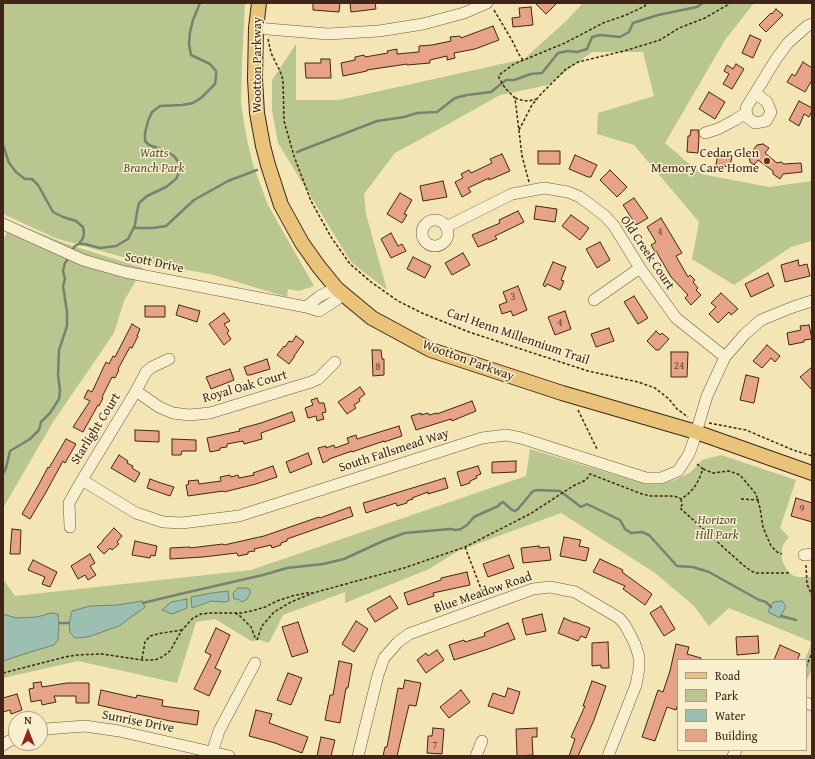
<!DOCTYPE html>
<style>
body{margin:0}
#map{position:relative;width:815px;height:759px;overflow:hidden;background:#f3e6b4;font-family:"Gentium Book Plus",serif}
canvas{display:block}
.frame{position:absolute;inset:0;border:4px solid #402616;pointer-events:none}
.legend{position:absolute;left:677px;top:659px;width:130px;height:92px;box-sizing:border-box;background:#f7efce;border:1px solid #ae9f84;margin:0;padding:5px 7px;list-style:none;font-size:12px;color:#402616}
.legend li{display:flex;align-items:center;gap:8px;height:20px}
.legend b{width:20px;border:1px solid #ae9f84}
.north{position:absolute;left:8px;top:711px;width:40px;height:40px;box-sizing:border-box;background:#f7efce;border:1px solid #ae9f84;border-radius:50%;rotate:0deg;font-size:11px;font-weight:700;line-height:16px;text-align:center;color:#402616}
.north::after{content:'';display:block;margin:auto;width:14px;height:18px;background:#8f2418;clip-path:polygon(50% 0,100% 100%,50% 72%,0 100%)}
</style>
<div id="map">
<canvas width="815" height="759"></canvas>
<div class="frame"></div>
<ul class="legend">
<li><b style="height:5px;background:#eac37a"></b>Road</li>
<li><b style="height:11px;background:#b9c68f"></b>Park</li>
<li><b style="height:11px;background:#9bbfb0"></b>Water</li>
<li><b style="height:11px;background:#e7a388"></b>Building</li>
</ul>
<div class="north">N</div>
</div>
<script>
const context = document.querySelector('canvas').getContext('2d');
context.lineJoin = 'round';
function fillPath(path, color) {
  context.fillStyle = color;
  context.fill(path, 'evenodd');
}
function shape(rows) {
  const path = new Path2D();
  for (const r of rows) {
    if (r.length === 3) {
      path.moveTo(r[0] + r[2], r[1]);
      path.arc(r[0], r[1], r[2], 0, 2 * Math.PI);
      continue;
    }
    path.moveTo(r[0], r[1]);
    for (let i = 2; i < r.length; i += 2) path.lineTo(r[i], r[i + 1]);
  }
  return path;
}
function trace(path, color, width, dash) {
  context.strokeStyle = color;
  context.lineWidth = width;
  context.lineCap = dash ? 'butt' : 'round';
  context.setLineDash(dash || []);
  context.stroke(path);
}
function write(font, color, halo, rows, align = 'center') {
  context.font = font + ' "Gentium Book Plus",serif';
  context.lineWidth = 3;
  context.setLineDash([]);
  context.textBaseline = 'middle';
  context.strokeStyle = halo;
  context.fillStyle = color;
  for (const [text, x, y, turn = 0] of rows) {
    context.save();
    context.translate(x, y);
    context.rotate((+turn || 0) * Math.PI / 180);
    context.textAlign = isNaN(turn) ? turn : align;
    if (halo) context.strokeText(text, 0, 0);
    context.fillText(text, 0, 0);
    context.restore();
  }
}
const green = shape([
 [3,3,245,3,242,64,241,103,246,135,253,165,268,205,314,286,299,291,288,289,287,297,214,275,130,259,55,238,3,214],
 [583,3,754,3,725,40,665,143,701,174,769,187,812,181,812,241,791,247,734,285,692,259,699,222,634,145,597,134,598,113,654,96,643,52,592,52,548,85,500,95,450,123,395,153,364,194,366,214,387,290,351,262,278,143,272,110,272,80,296,44,296,100,339,100,524,59,565,22],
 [12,222,64,243,143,268,124,301,114,333,53,422,3,508,3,238,4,238],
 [530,449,645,484,661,484,675,480,691,472,702,460,721,455,796,480,780,528,789,537,783,545,781,554,783,563,787,570,792,575,798,577,812,577,812,642,729,608,709,626,693,605,655,573,561,513,458,551,429,569,345,603,345,592,283,615,269,643,260,640,251,641,215,619,196,622,177,683,78,661,3,678,3,579,15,596,251,570,526,476],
 [812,642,812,669,806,682,806,660,805,660]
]);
const water = shape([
 [238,588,247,588,250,590,250,594,246,600,242,602,238,599,234,599,233,593,238,588],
 [228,591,229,601,225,602,211,601,192,608,191,597,212,593,228,591],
 [187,599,187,608,172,614,162,610,171,602,187,599],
 [142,601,145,607,119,626,88,637,75,638,70,633,69,623,72,611,90,606,118,605,142,601],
 [782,601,786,606,780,618,768,612,773,602,782,601],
 [51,613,58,614,59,623,58,640,54,645,24,654,3,661,3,614,16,618,37,617,51,613]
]);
const stream = shape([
 [3,145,9,163,16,172,25,179,32,179,38,185,53,212,63,217,76,221,83,227,84,233,83,238,79,244],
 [297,152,377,121,404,117,417,113,437,112,455,98,467,95,491,92,506,80,514,80,531,74,542,73,558,53,568,51,577,52,587,49,592,37,600,35,620,37,629,32,633,23,658,15,697,7,703,3],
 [134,228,153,228,166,226,194,200,228,181,257,170],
 [72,251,75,246,79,244,85,244,100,248,116,246,128,239,135,225,137,212,139,203,147,196,166,187,176,179,180,170,179,163,174,156,166,151,149,145,145,141,145,133,148,121,152,112,160,106,182,105,193,103,201,98,215,84,216,77,216,71,210,64,191,55,189,44,190,32,193,20,200,3],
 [3,474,6,468,10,451,30,439,39,430,41,422,50,413,59,399,60,390,58,375,59,350,67,326,67,312,63,286,65,279,63,271,65,263,69,257],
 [143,603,180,594,263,575,287,568,323,564,344,559,383,541,405,533,450,529,456,530,461,529,467,525,474,517,498,506,501,503,503,502,512,510,515,511,518,509,533,491,538,490,560,491,581,507,587,504,620,520,625,529,631,533,642,532,649,535,677,566,693,567,709,572,759,600,766,602,771,607],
 [781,616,796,620],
 [59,623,69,623]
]);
const building = shape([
 [313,3,340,3,339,12,313,10,313,3],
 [350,3,375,3,376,9,351,12,350,3],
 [535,3,557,3,546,14,535,3],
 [531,7,533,25,513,27,512,18,520,17,519,8,531,7],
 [776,9,783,15,766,32,759,25,771,13,772,14,776,9],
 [493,26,499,40,475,49,454,53,455,58,447,60,447,56,430,60,430,63,407,65,407,64,367,70,367,71,343,76,341,63,355,60,355,57,364,55,365,57,388,53,387,51,397,49,397,54,419,52,419,46,432,45,451,41,450,37,460,36,461,38,493,26],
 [750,35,761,40,753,58,742,53,750,35],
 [321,59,330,59,331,78,306,78,305,63,321,63,321,59],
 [803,62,812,68,812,80,805,92,787,82,792,74,795,76,803,62],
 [736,64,744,69,732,89,723,84,729,74,724,71,727,65,733,69,736,64],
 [709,92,725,102,715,119,699,109,709,92],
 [799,101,812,108,812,111,809,117,804,114,799,126,789,120,799,101],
 [691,130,699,130,698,132,699,136,698,153,687,152,688,136,690,136,691,130],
 [763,144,769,148,765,153,777,163,781,162,784,164,801,163,802,172,783,174,780,179,773,174,773,171,758,160,754,165,750,162,749,155,757,145,763,144],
 [538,151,560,151,560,164,538,164,538,151],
 [718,153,732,156,730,167,716,165,718,153],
 [502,154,510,171,489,180,489,178,468,188,471,192,462,197,455,182,463,178,461,174,469,170,471,173,492,163,490,159,502,154],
 [575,155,597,165,591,177,588,177,569,169,575,155],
 [610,170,627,187,617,197,600,180,610,170],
 [443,181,447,197,423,201,420,186,443,181],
 [400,193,412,200,404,214,407,215,402,223,387,214,400,193],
 [634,198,648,218,636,225,623,205,634,198],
 [536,206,557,209,555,222,534,219,536,206],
 [518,211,524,222,495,236,497,239,478,247,472,235,500,223,499,220,518,211],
 [571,215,589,228,580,240,562,226,571,215],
 [661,218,682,253,676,256,688,277,690,275,695,280,693,282,698,288,696,290,701,295,691,305,685,298,688,295,671,277,656,251,655,252,651,245,656,242,647,227,661,218],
 [391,233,398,246,402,244,406,251,391,258,381,239,391,233],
 [600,242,610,260,597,268,586,249,600,242],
 [463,253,470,265,452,275,445,263,463,253],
 [413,257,431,266,425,278,407,269,413,257],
 [798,260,799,266,807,264,810,276,785,282,781,265,798,260],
 [553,262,566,267,561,280,564,281,560,290,547,284,545,287,543,285,553,262],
 [768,273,774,286,751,297,745,284,768,273],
 [518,286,527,310,513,316,511,311,502,314,499,305,507,302,503,292,518,286],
 [721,293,738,309,731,315,729,312,718,323,709,314,716,307,711,303,721,293],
 [634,296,648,318,638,324,624,302,634,296],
 [179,305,200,311,197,322,176,315,179,305],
 [145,306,165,306,165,317,145,317,145,306],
 [565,311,571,329,555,335,548,317,565,311],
 [224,313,230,321,224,324,229,331,227,333,231,339,224,345,209,324,224,313],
 [132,324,140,329,137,336,138,336,132,348,130,347,118,369,119,370,115,378,112,377,102,397,103,398,99,406,98,405,83,432,73,427,90,401,84,398,88,390,92,392,106,362,109,364,113,356,115,357,132,324],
 [809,325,812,339,804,340,804,342,789,345,787,333,801,330,800,326,809,325],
 [609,328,614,341,596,347,591,334,609,328],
 [656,331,660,335,662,333,669,339,659,350,656,350,647,341,656,331],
 [296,336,304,342,294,356,295,356,289,364,277,355,284,346,285,347,289,341,292,342,296,336],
 [767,345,780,356,775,362,771,358,762,368,753,361,767,345],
 [372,350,381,350,382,359,384,359,384,375,373,376,372,350],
 [671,352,688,352,687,377,671,377,671,352],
 [267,359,270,369,250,375,247,375,244,367,267,359],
 [812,367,812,390,800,377,812,367],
 [230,369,234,380,211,389,206,377,230,369],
 [746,375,759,378,754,403,740,400,746,375],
 [360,387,365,394,359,399,360,401,354,405,356,408,347,414,338,402,360,387],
 [317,398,319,403,324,403,326,412,322,413,324,419,317,421,316,416,308,418,305,408,313,405,311,400,317,398],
 [472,401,476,411,452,421,451,419,416,430,411,416,421,413,421,415,428,413,429,415,437,413,437,414,472,401],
 [292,412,295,421,261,433,262,439,244,444,243,441,227,444,227,447,220,448,220,450,210,452,207,438,240,431,239,429,261,423,292,412],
 [399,426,402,436,384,442,384,441,352,452,352,451,329,459,329,460,323,463,318,448,326,446,326,448,334,445,335,448,349,443,347,438,356,435,357,439,399,426],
 [135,430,159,431,159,442,135,441,135,430],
 [66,439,76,444,65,463,63,461,45,494,30,519,22,514,38,486,48,467,49,468,66,439],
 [172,439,196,440,196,451,182,451,181,455,172,455,172,439],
 [308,453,312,464,290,473,286,462,308,453],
 [119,455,128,461,127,463,133,466,132,468,140,473,135,482,111,468,119,455],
 [516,461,516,472,492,473,492,462,516,461],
 [273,466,277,477,256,484,224,492,223,491,188,496,186,485,189,484,188,481,198,480,199,484,221,481,220,477,230,475,231,477,238,475,239,478,254,475,253,473,273,466],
 [478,466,481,474,476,476,477,478,470,481,470,483,461,486,457,472,478,466],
 [445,478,448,488,428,494,428,492,412,498,413,499,407,501,407,503,397,506,396,503,366,513,363,503,445,478],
 [150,479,158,482,174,487,170,496,147,488,150,479],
 [796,498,812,503,812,522,791,516,796,498],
 [350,507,353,516,287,539,287,541,281,543,281,545,272,548,271,545,254,549,255,551,248,552,248,554,238,556,237,553,203,557,170,559,170,548,190,547,190,548,223,544,224,545,264,536,319,517,320,518,350,507],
 [114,528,122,536,117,542,119,544,112,550,110,548,104,554,97,547,103,541,103,540,114,528],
 [12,529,21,530,20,554,10,554,12,529],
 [564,537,581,540,579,546,589,548,586,561,560,556,564,537],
 [135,541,157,546,155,556,151,555,150,558,132,555,135,541],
 [539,546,539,548,549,547,551,560,523,563,521,548,539,546],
 [90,554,95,563,90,566,96,575,88,580,85,575,78,579,71,566,90,554],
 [509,555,514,568,488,577,483,564,509,555],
 [600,559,623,570,622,572,652,594,645,605,623,589,625,586,593,572,600,559],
 [33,560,57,572,50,587,42,584,45,577,28,570,33,560],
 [467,572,470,585,433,593,434,596,408,605,404,593,441,580,441,578,467,572],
 [390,596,398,608,375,622,367,609,390,596],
 [661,606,675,629,664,636,650,613,661,606],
 [542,614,546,631,526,635,522,619,542,614],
 [564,618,575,623,575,622,590,628,586,638,581,636,578,641,558,633,564,618],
 [356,621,368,629,354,652,342,644,356,621],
 [298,622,308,652,292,657,282,627,298,622],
 [508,623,515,639,488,649,454,660,449,645,464,640,465,642,485,636,484,633,508,623],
 [216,628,230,635,215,668,221,671,209,696,194,689,211,655,205,652,216,628],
 [758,636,759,653,737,655,736,637,758,636],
 [608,642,609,668,601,668,601,665,592,666,592,643,608,642],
 [676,644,689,647,687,654,701,658,701,660,678,660,678,704,676,710,667,707,655,741,642,737,658,690,663,692,670,671,676,644],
 [780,645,800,654,797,660,774,660,780,645],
 [437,650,444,660,426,673,417,660,426,653,428,656,437,650],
 [339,661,352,664,348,688,346,688,340,723,325,720,330,695,333,695,339,661],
 [288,673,302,678,291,705,277,700,288,673],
 [405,680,421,683,416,706,409,705,397,756,383,756,385,747,387,747,398,688,403,689,405,680],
 [592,681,606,686,594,720,578,756,569,756,575,739,571,737,585,706,583,706,592,681],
 [41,682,42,687,67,683,89,683,89,703,76,703,76,696,54,696,56,702,42,705,41,700,31,702,29,689,34,688,33,683,41,682],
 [508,688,520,692,513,714,488,706,493,693,505,697,508,688],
 [101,690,136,698,137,695,163,700,162,706,199,711,197,725,170,721,98,705,101,690],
 [461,690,470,702,449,718,440,707,461,690],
 [17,694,22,710,11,714,10,710,3,712,3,698,17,694],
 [256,710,272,714,269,723,308,737,302,753,275,743,249,736,256,710],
 [433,728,444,729,442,754,427,753,428,736,432,736,433,728],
 [537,728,537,737,532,737,533,755,517,756,516,729,537,728],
 [321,737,335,740,331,756,317,756,321,737]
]);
const path = shape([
 [494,10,513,42,518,53,523,60],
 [268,39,271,53,280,71,283,80,284,121,294,156,311,201,331,237,350,264,371,282,398,301,422,313,469,332,588,371,638,382,655,388,669,399,677,409,688,417],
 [515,98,521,100,528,101,537,99],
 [519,130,532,105,541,94,566,69,578,62,624,51,660,40,679,28,705,18,731,3],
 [529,182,522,156,515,98,505,88,499,78,499,75,503,72,514,64,565,43,603,23,626,15,645,6,646,3],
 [578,410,597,449],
 [709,423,746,430,793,450,812,456],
 [703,469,713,473,729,471,740,475,756,494,760,508,763,527,767,537,771,546,777,552,782,554],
 [681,499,682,505,680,508,743,565,751,571,756,573,787,573,790,572],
 [741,499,759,500],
 [465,547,483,594],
 [806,565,807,584,812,596],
 [235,613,240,616,251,627,256,640],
 [257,640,259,634,262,626,274,612,291,602,313,593,404,568,465,547,530,514,573,486,586,480,590,474,642,494,651,496,671,496,678,497,681,499,687,495,694,488,699,479,703,469,697,464],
 [142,659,145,642,150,636,162,633,182,630],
 [806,667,812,653],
 [3,673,65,657,76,655,102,654,142,660,155,660,162,657,170,651,182,630,193,618,201,614,210,613,242,613,255,610,265,607,277,601,292,596,306,593,312,593]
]);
const minor = shape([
 [256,28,328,34,379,31,423,24,464,13,487,3],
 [755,93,767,102,771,112,766,121,755,123,747,117,746,108,762,82,776,59,788,43,807,26,812,24],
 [705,133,718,129,735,120,746,113],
 [435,233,13],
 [3,224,83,260,125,272,218,290,306,307,319,311,335,301,343,294],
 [446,227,512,194,544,188,568,192,580,197,605,216,614,226,640,268,676,318,725,357],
 [594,300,640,268],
 [306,307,320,296,328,292,337,289],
 [136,391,159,407,173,413,189,415,210,413,311,382,318,379,335,362],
 [82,480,136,513,163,522,182,523,239,516,482,438,506,435,521,438,646,478,661,478,678,471,689,454,693,443,707,396,725,357,745,334,761,320,793,307,812,301],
 [70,527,69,503,82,480,136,391,146,372,152,367,169,359],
 [804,555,812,554],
 [806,703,812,705],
 [40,731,46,729,85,726,119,731,229,756],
 [3,745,9,741,16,739],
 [211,756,219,731,255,663],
 [358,756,378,675,384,658,398,642,409,634,533,589,550,587,575,592,619,618,625,625,635,644,639,657,639,669,636,685,608,756],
 [476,756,482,741],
 [733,756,736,750]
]);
const major = shape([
 [259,3,256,28,255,79,257,113,263,146,268,165,281,205,302,243,319,267,337,289,372,318,431,350,562,393,696,432,812,473]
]);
const markers = [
 [767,161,4,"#8f2418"]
];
const numberNames = [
 ["4",660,232],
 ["3",513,297],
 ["4",560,323],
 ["24",679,366],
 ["8",378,367],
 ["9",802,509],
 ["7",435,745]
];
const streetNames = [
 ["Wootton Parkway",258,65,-90],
 ["Old Creek Court",647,253,56],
 ["Scott Drive",154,263,12],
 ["Carl Henn Millennium Trail",518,337,19],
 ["Wootton Parkway",468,361,20],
 ["Royal Oak Court",245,387,-16],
 ["Starlight Court",96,429,-58],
 ["South Fallsmead Way",394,451,-18],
 ["Blue Meadow Road",483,593,-19],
 ["Sunrise Drive",138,722,11]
];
const parkNames = [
 ["Watts",154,154],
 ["Branch Park",154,169],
 ["Horizon",717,521],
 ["Hill Park",717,536]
];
const poiNames = [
 ["Cedar Glen",759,154],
 ["Memory Care Home",759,169]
];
fillPath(green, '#b9c68f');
fillPath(water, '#9bbfb0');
trace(water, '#778272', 1);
trace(stream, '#778272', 2.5);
fillPath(building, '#e7a388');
trace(building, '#402616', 1);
trace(minor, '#6d563e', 12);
trace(major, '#402616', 16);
trace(path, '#402616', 1.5, [3, 2]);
trace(minor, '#f7efce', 11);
trace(major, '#eac37a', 14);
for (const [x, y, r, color] of markers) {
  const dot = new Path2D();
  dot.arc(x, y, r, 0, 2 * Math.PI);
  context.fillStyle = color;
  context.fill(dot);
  trace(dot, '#f7efce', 1.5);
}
write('11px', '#6a4532', null, numberNames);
write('13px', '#402616', '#f7efce', streetNames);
write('italic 13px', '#5e4e34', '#f7efce', parkNames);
write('13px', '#402616', '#f7efce', poiNames, 'right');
</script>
